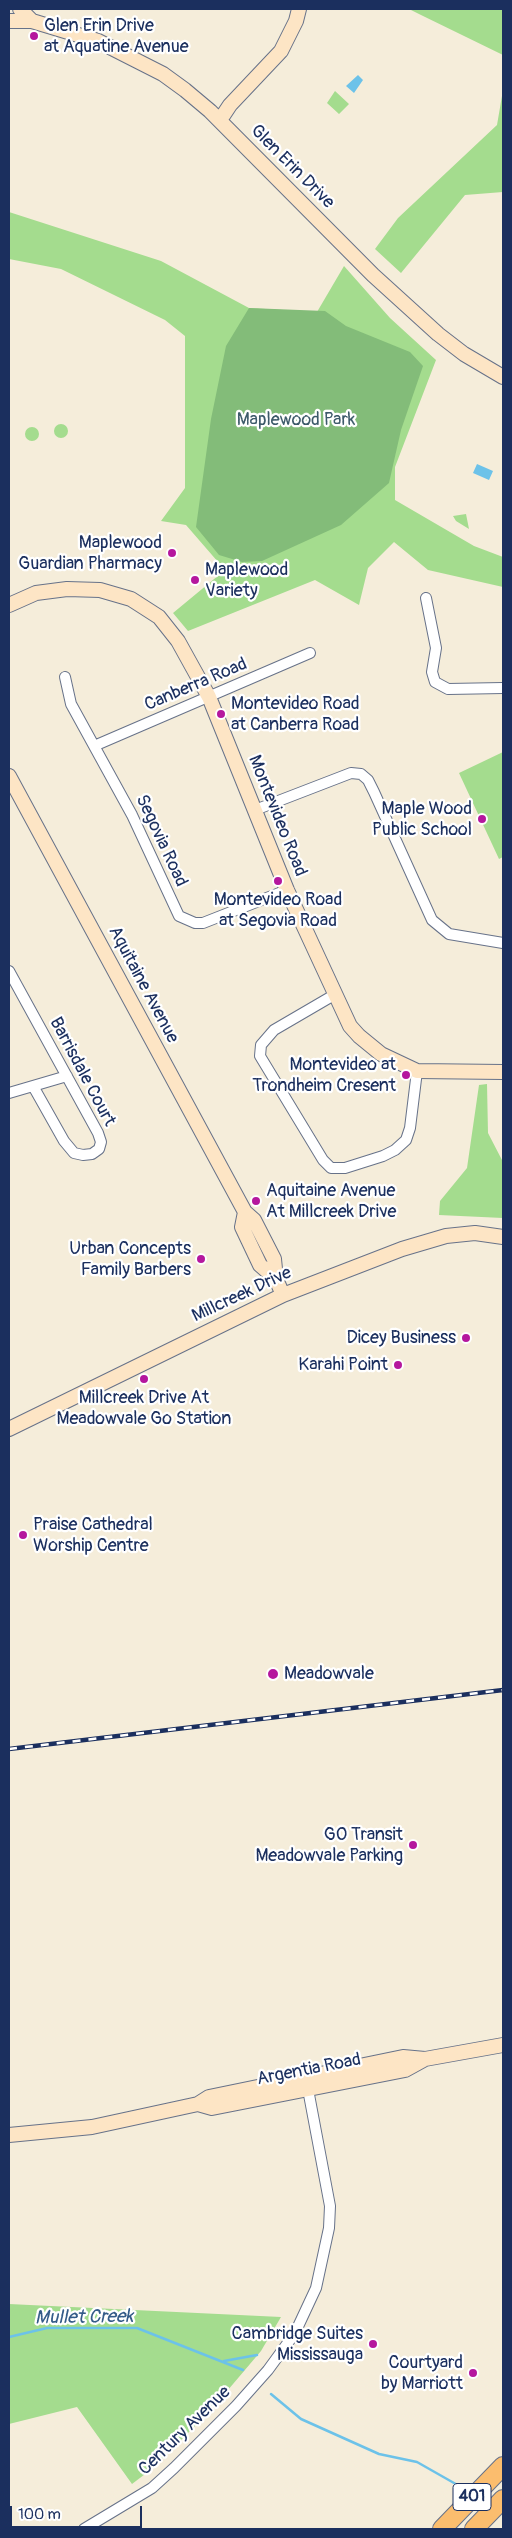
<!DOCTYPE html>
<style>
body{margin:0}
#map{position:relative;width:512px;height:2538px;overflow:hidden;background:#f5edda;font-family:Pangolin,sans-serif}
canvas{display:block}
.frame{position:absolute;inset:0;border:10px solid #1b2f5e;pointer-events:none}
.scale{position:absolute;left:10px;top:2506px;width:132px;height:22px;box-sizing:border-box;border:2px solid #1b2f5e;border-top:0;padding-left:6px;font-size:15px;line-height:18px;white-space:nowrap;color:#1b2f5e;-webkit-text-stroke:4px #fff;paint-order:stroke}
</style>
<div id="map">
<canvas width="512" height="2538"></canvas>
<div class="frame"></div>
<div class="scale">100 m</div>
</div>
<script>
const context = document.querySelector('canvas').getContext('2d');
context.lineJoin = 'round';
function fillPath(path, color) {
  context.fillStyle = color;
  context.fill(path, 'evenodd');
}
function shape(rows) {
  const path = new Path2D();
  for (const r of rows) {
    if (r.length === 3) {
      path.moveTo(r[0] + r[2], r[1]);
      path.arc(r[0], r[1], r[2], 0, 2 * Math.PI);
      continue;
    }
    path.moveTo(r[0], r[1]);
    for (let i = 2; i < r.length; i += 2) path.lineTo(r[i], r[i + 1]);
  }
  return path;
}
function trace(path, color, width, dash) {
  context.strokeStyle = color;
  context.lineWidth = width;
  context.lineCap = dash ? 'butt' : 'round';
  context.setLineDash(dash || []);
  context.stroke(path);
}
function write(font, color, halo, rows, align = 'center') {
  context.font = font + ' Pangolin,sans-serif';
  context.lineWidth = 4.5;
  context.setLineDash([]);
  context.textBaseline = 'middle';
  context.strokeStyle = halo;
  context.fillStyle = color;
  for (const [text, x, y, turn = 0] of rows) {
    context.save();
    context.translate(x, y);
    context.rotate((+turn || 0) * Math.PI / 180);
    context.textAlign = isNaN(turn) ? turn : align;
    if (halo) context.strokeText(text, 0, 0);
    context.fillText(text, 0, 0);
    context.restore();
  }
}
const green = shape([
 [409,9,503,9,503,55,421,15],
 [503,90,503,192,465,195,401,273,375,249,398,218,497,125],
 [335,91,349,104,339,114,327,103],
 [9,212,161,261,249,308,317,312,344,266,390,318,436,360,395,467,395,500,474,546,503,557,503,587,428,570,394,542,368,568,359,605,315,580,188,631,173,613,225,570,186,525,161,521,185,488,185,336,165,320,61,269,9,259],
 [61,431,7],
 [32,434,7],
 [466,514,469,529,456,521,453,516],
 [503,752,503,857,499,859,459,773],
 [487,1084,488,1133,503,1162,503,1218,439,1215,440,1201,467,1168,479,1085],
 [9,2304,281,2317,261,2351,211,2410,153,2468,132,2484,77,2407,9,2424]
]);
const forest = shape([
 [249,308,325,311,346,326,410,352,423,366,401,430,389,483,341,525,262,561,242,562,219,555,196,527,211,419,226,346]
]);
const water = shape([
 [358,75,363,80,354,93,346,86],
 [477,464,493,471,489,480,473,473]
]);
const stream = shape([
 [9,2337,47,2328,137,2328,243,2370],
 [224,2361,257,2355],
 [271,2394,301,2419,379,2454,417,2462,461,2487]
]);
const street = shape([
 [426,598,436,648,432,672,435,682,448,689,503,688],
 [65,677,71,704,132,815,179,916,195,923,203,923,287,890],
 [94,746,310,653],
 [255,810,351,773,361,774,368,780,374,792,432,920,449,934,503,943],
 [9,971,98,1133,101,1142,99,1149,92,1154,83,1155,74,1153,64,1141,33,1086],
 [334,995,274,1030,261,1045,260,1056,323,1160,331,1168,345,1168,383,1156,395,1150,406,1140,410,1128,417,1071],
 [9,1093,67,1076],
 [84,2529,152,2488,174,2468,236,2406,268,2370,295,2333,316,2288,329,2228,330,2206,307,2084]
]);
const secondary = shape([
 [20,9,32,21],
 [9,21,32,21,98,41,163,74,185,90,210,111,373,275,438,334,464,354,503,377],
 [220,120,230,105,281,51,296,21,299,9],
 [9,605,36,593,67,589,100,590,131,599,159,617,178,641,209,697,287,890,350,1026,359,1036,381,1054,417,1071,503,1072],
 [9,776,245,1212,254,1220,274,1259,276,1279,283,1295],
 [245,1212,242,1227,260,1265,276,1279],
 [9,1429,283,1295,402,1249,446,1236,475,1233,503,1237],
 [198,2104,212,2108,405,2070,425,2059],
 [9,2135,92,2127,198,2104,209,2097,403,2057,425,2059,503,2045]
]);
const highway = shape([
 [442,2529,503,2466],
 [474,2529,503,2499]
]);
const rail = shape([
 [9,1749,503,1690]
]);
const markers = [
 [34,36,5,"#b5179e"],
 [172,553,5,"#b5179e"],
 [195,580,5,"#b5179e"],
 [221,714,5,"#b5179e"],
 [482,819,5,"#b5179e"],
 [278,881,5,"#b5179e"],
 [406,1075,5,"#b5179e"],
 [256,1201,5,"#b5179e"],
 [201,1259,5,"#b5179e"],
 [466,1338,5,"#b5179e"],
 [398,1365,5,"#b5179e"],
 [144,1379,5,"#b5179e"],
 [23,1535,5,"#b5179e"],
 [273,1674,6,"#b5179e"],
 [413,1845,5,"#b5179e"],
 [373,2344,5,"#b5179e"],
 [473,2373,5,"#b5179e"]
];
const shields = [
 [472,2497,38]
];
const shieldNames = [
 ["401",472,2497]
];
const poiNames = [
 ["Glen Erin Drive",44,26,"left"],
 ["at Aquatine Avenue",44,47,"left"],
 ["Maplewood",162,543],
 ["Guardian Pharmacy",162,564],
 ["Maplewood",205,570,"left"],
 ["Variety",205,591,"left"],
 ["Montevideo Road",231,704,"left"],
 ["at Canberra Road",231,725,"left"],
 ["Maple Wood",472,809],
 ["Public School",472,830],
 ["Montevideo Road",278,900,"center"],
 ["at Segovia Road",278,921,"center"],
 ["Montevideo at",396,1065],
 ["Trondheim Cresent",396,1086],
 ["Aquitaine Avenue",266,1191,"left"],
 ["At Millcreek Drive",266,1212,"left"],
 ["Urban Concepts",191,1249],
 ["Family Barbers",191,1270],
 ["Dicey Business",456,1338],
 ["Karahi Point",388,1365],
 ["Millcreek Drive At",144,1398,"center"],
 ["Meadowvale Go Station",144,1419,"center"],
 ["Praise Cathedral",33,1525,"left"],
 ["Worship Centre",33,1546,"left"],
 ["Meadowvale",284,1674,"left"],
 ["GO Transit",403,1835],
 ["Meadowvale Parking",403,1856],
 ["Cambridge Suites",363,2334],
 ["Mississauga",363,2355],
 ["Courtyard",463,2363],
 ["by Marriott",463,2384]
];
const streetNames = [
 ["Glen Erin Drive",292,167,45],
 ["Canberra Road",196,685,-23],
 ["Montevideo Road",277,816,68],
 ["Segovia Road",161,841,65],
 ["Aquitaine Avenue",143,985,62],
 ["Barrisdale Court",82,1072,62],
 ["Millcreek Drive",242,1295,-25],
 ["Argentia Road",309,2070,-11],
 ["Century Avenue",185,2431,-44]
];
const parkNames = [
 ["Maplewood Park",296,420]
];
const waterNames = [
 ["Mullet Creek",84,2318,-1]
];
fillPath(green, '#a4dc8e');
fillPath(forest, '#83bc79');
fillPath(water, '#6cc2e9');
trace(stream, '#6cc2e9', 2.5);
trace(street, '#677289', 12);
trace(secondary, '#677289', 16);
trace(highway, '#677289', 20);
trace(street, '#fff', 10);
trace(secondary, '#fde5c5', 14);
trace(highway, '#fbbd6e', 18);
trace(rail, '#1b2f5e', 4.5);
trace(rail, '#fff', 2.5, [8]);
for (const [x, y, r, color] of markers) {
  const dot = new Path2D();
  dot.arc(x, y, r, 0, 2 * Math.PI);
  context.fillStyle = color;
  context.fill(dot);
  trace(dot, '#fff', 2);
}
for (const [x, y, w] of shields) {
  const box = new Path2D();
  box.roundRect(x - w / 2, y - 13.5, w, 27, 4);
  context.fillStyle = '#fff';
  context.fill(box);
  trace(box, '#1b2f5e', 1);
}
write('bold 16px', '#1b2f5e', null, shieldNames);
write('18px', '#1b2f5e', '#fff', poiNames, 'right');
write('18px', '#1b2f5e', '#fff', streetNames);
write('18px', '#3d5a6a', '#fff', parkNames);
write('italic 19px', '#335b88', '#fff', waterNames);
</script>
